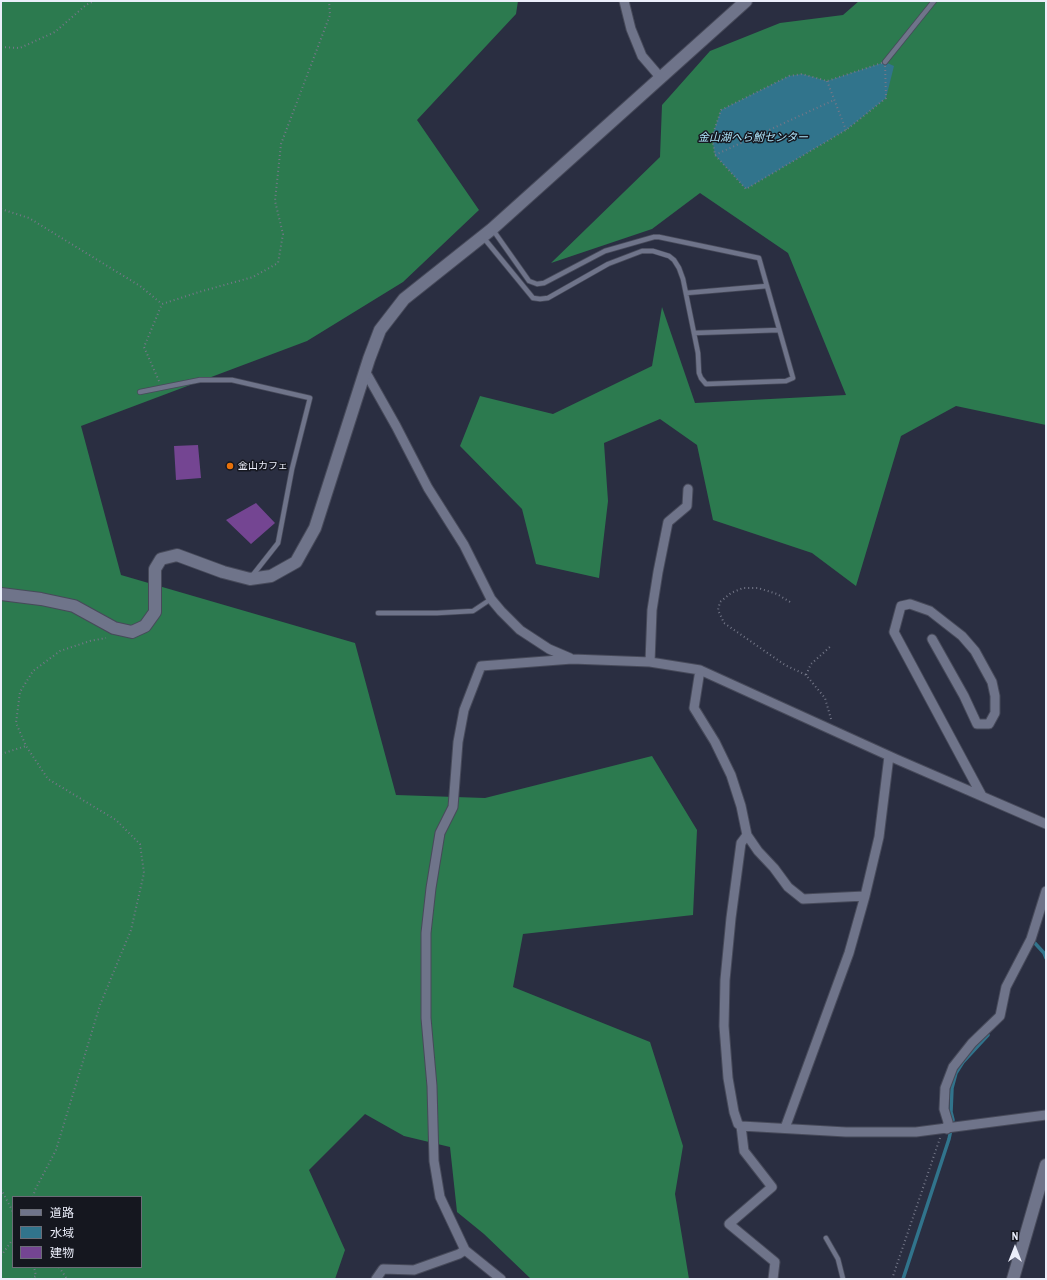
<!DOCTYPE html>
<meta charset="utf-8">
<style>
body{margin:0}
#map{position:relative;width:1047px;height:1280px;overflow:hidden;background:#2a2e41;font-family:"Archivo Narrow","Noto Sans JP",sans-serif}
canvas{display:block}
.frame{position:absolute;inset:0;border:2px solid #ebeefa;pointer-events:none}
.legend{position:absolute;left:12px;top:1196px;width:130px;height:72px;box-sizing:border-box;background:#15171f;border:1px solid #6b6d77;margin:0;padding:5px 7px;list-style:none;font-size:12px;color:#ebeefa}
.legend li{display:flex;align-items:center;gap:8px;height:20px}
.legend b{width:20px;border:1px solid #6b6d77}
.north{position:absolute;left:995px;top:1228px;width:40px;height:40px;-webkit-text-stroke:3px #15171f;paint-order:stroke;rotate:0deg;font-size:11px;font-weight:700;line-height:16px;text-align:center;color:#ebeefa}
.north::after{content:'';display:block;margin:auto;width:14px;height:18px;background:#ebeefa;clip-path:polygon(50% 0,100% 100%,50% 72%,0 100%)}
</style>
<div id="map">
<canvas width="1047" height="1280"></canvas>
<div class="frame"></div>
<ul class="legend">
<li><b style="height:5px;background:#6f748a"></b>道路</li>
<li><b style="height:11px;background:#31748c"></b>水域</li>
<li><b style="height:11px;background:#744592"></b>建物</li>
</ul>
<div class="north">N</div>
</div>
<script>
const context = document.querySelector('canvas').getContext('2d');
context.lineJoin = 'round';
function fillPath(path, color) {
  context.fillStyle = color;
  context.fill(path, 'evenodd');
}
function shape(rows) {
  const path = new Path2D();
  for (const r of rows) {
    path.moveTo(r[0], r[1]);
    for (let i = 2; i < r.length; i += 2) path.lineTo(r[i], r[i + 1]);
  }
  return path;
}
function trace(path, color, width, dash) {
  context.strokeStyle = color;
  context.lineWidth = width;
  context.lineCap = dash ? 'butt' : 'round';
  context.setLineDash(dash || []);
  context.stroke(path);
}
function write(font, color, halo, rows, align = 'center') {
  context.font = font + ' "Archivo Narrow","Noto Sans JP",sans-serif';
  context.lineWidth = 3;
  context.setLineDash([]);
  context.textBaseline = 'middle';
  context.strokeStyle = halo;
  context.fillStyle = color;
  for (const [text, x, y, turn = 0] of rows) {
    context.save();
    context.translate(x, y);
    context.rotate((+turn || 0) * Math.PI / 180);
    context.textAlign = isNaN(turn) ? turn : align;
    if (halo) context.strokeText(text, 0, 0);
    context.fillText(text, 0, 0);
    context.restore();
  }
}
const forest = shape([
 [1,1,518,1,516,14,417,120,479,210,403,282,307,341,81,426,121,575,355,643,396,795,485,798,652,756,697,830,693,915,523,934,513,987,650,1042,683,1146,675,1194,689,1279,531,1279,484,1234,457,1212,450,1147,404,1136,365,1114,309,1170,345,1250,335,1279,1,1279],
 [13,1197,141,1197,141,1267,13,1267],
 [859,1,1046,1,1046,425,956,406,901,436,856,586,812,553,713,520,697,445,660,419,604,443,608,501,599,578,536,564,522,509,460,446,480,396,553,414,652,366,662,307,695,403,846,395,788,253,700,193,652,229,551,263,660,157,662,105,710,51,780,23,843,15]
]);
const water = shape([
 [885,62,894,66,886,98,846,130,746,189,715,155,712,137,721,110,789,76,802,74,827,81]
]);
const stream = shape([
 [1032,940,1044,953,1046,958],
 [903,1279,949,1139,953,1120,951,1112,952,1088,956,1073,963,1062,988,1035]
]);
const building = shape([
 [198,445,201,478,176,480,174,446],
 [256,503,275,523,251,544,226,520]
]);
const path = shape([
 [1,47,20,48,55,32,86,5,94,1],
 [885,62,886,98,846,130,746,189,715,155,712,137,721,110,789,76,802,74,827,81,885,62],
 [827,81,846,130],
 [715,155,834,100],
 [1,209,29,218,140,286,162,304],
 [159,381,144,347,162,304,199,292,253,277,278,263,283,234,275,201,281,144,330,15,329,1],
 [790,602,777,594,758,588,743,588,731,593,720,602,718,610,724,623,785,665,806,675],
 [831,719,825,698,806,675,811,664,831,646],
 [1,754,26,746],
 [1,897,1,909],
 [1,1189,13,1212],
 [33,1197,35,1190,56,1150,100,1005,131,930,144,873,140,844,116,820,48,779,26,746,16,723,20,692,33,671,60,651,90,641,106,638],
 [1,1256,13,1239],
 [59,1267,67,1279],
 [31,1279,36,1276,34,1267],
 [892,1279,940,1138]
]);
const lane = shape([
 [885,62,934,1],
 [483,237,533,298,540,299,548,298,608,264,642,251,653,251,669,256,674,260,679,268,683,279,698,353,699,373,701,378,706,384,786,381,793,378,759,258,659,237,654,237,605,251,544,283,537,284,529,281,493,230],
 [686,293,767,286],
 [694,333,779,330],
 [140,392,200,380,232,380,310,398,292,469,278,543,252,576],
 [378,613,437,613,473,611,491,599],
 [826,1238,838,1259,843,1279]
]);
const street = shape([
 [624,1,631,29,642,56,660,77],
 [365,371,396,426,428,488,464,545,491,599,501,611,520,630,549,649,570,658],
 [932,639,964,696,977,724,989,724,995,713,995,696,992,682,975,651,962,636,930,611,910,604,901,606,894,632,982,796],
 [650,662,652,610,658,572,668,522,687,506,688,489],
 [700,670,694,708,715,742,731,775,741,806,747,835,741,843,731,918,725,980,724,1026,728,1078,734,1112,738,1124,741,1126,744,1151,772,1187,729,1224,775,1262,773,1279],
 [747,835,758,851,774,868,788,887,803,899,865,896],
 [741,1126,846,1132,916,1132,1046,1115],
 [785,1128,849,953,865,896,879,837,889,756],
 [947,1129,948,1122,944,1109,945,1088,953,1067,972,1043,1000,1016,1006,987,1031,939,1046,891],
 [376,1279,383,1269,414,1270,459,1254,465,1250],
 [501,1279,465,1250,440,1197,434,1161,432,1086,426,1018,426,933,431,888,440,833,453,807,458,742,464,710,481,666,572,659,650,662,700,670,896,759,1046,824]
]);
const secondary = shape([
 [1,594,41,599,74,606,114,628,132,632,145,626,155,612,155,569,161,559,177,555,223,572,250,579,271,576,296,562,315,528,369,359,380,330,404,299,492,229,746,1],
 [1013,1279,1046,1165]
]);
const markers = [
 [230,466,4,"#e8710a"]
];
const poiNames = [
 ["金山カフェ",238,466]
];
const waterNames = [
 ["金山湖へら鮒センター",753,138]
];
fillPath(forest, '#2c7a4f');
fillPath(water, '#31748c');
trace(stream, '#31748c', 3.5);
fillPath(building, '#744592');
trace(lane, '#474a5a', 6);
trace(street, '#474a5a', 11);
trace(secondary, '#474a5a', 14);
trace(path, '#747788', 2, [1, 3]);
trace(lane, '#6f748a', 4.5);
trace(street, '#6f748a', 9);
trace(secondary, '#6f748a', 12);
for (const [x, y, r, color] of markers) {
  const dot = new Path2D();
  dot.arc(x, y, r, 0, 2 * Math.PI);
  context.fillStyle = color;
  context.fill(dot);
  trace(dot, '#15171f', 1.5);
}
write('10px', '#ebeefa', '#15171f', poiNames, 'left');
write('italic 11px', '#ace3f8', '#15171f', waterNames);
</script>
